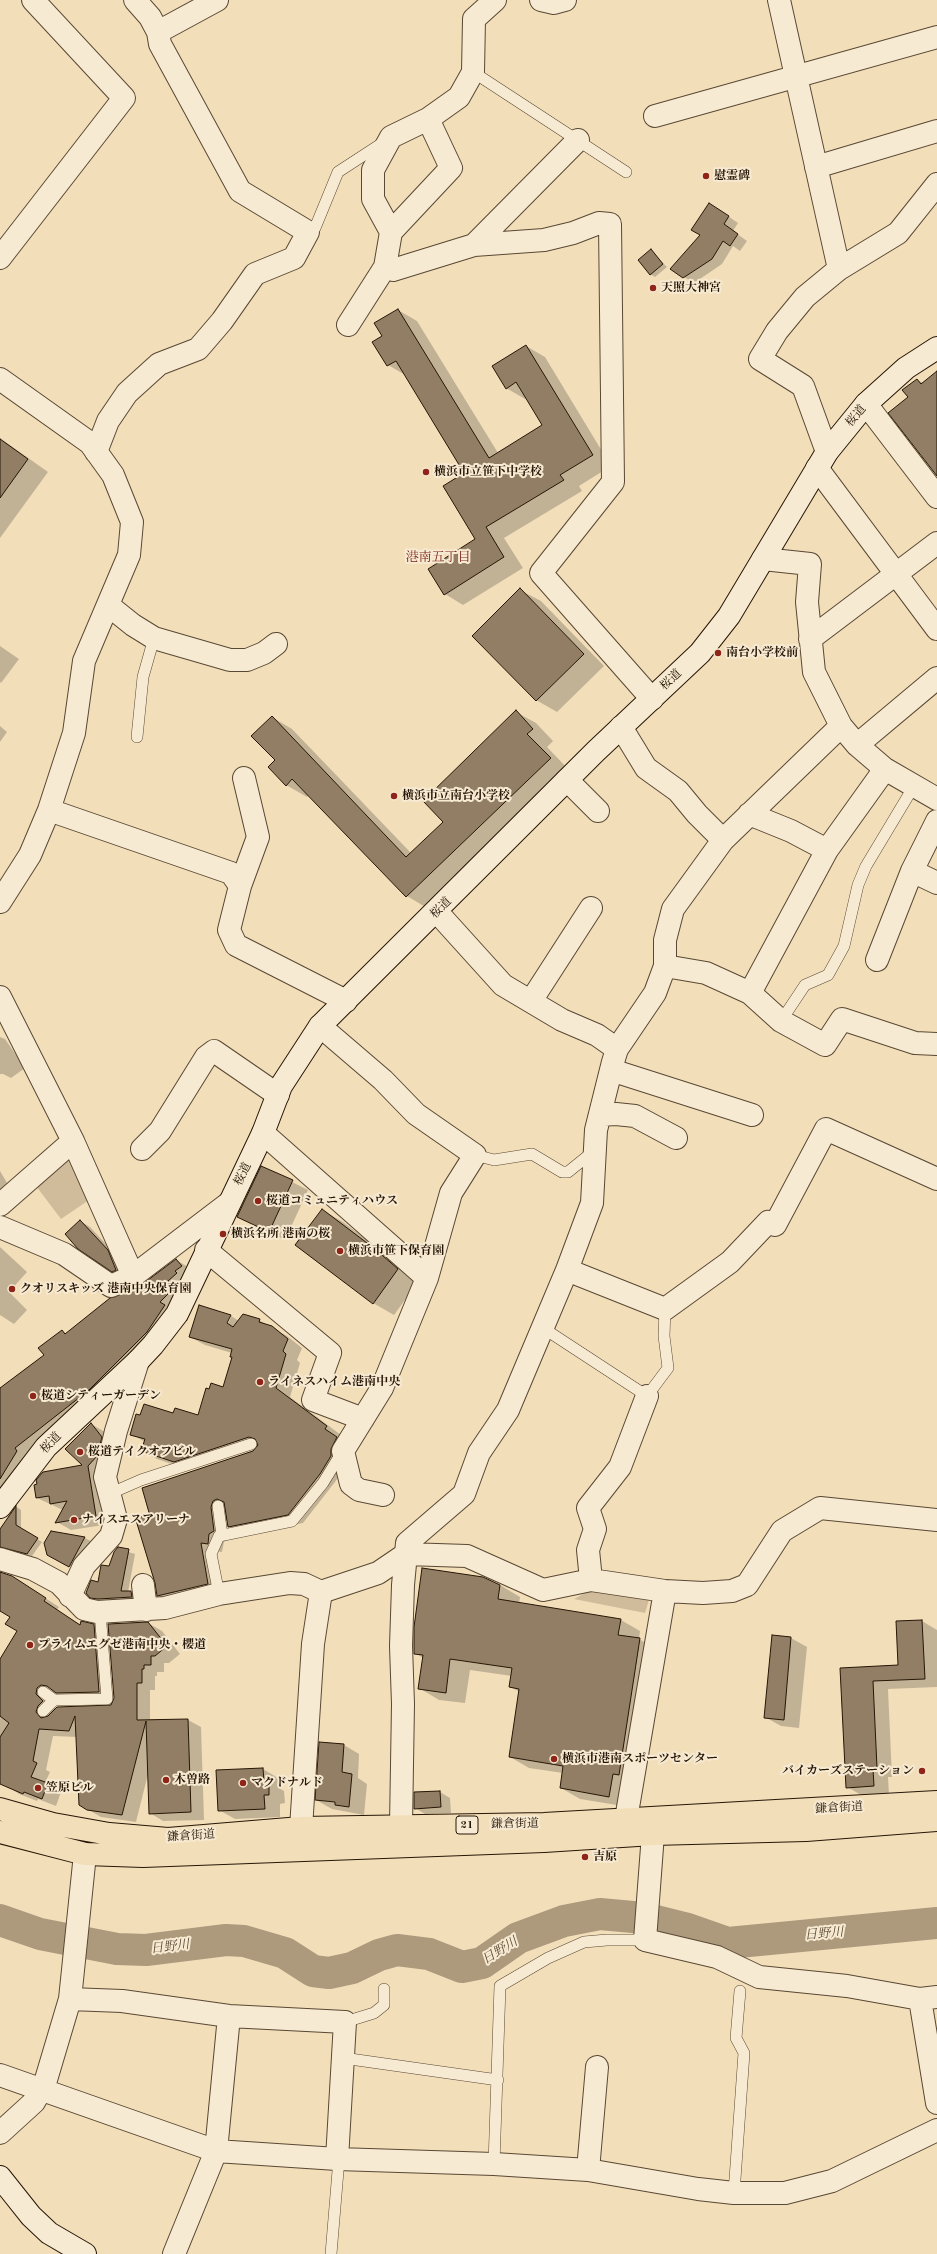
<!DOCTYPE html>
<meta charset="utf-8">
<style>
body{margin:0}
canvas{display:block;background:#f3deba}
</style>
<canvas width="937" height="2254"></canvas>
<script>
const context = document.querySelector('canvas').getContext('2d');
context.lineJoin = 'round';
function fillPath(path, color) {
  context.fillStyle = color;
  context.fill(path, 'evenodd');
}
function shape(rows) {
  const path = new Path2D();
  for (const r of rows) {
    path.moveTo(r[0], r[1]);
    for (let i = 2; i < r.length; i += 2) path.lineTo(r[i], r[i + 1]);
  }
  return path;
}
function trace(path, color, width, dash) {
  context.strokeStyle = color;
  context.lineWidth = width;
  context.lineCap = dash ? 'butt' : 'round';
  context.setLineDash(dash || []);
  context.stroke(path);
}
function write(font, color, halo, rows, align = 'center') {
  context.font = font + ' "Old Standard TT","Noto Serif JP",serif';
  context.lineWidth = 4;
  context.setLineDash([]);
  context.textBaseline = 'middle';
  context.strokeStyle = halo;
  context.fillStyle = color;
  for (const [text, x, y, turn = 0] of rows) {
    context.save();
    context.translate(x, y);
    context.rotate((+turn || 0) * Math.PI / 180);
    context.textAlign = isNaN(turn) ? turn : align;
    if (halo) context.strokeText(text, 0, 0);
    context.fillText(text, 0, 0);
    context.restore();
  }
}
const green = shape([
 [68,1154,89,1200,61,1219,36,1186],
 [594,1588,651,1593,645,1613,574,1599]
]);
const shadow = shape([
 [719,210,738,223,733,231,747,241,740,251,733,246,722,264,694,283,684,277],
 [651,251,667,267,655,277,650,274],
 [398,310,417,321,498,453,544,425,527,398,525,399,506,388,526,346,545,357,611,466,579,486,582,491,504,538,523,568,463,605,445,594,477,540,466,473,407,376,388,365,383,337],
 [937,373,937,477,890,413,910,398,917,380,923,383],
 [0,438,48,472,0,538],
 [520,590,541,601,604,666,557,712,536,700],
 [0,646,19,659,1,683,0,682],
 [516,712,536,723,553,741,547,747,570,771,427,908,407,896,309,795,307,797,286,785,277,760,272,717,292,729,411,853,444,822],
 [0,726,7,732,0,742],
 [0,1037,5,1039,25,1068,11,1078,3,1074,0,1074],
 [262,1167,308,1190,285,1240,238,1217],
 [0,1171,13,1193,0,1201],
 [322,1210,343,1222,396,1262,418,1282,394,1315,373,1303],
 [80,1221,90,1227,118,1257,123,1277,113,1271],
 [0,1247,27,1272,9,1292,27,1310,14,1324,0,1315],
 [176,1260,190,1268,186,1294,0,1506,0,1389,45,1355,62,1331,67,1334,141,1287],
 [231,1316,239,1321,259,1320,287,1336,302,1348,297,1360,300,1363,290,1397,341,1435,346,1465,335,1482,303,1523,243,1535,229,1526,228,1521,226,1521,229,1539,224,1542,222,1552,215,1551,222,1592,172,1604,158,1595,151,1517,258,1447,189,1470,157,1459,143,1451,145,1442,131,1434,174,1415,198,1416,210,1390,224,1388,233,1357,232,1353,205,1345,190,1337],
 [229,1317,231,1317,226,1328,224,1327],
 [91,1424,105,1432,110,1524,71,1530,57,1522,63,1510,37,1498,84,1466],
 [17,1507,21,1510,21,1529,42,1542,32,1556,0,1548,0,1532],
 [52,1532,85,1538,100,1546,74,1568,62,1562],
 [118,1549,135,1554,128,1592,137,1596,138,1601,105,1603,98,1601,91,1597,110,1567],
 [0,1573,25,1585,59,1607,57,1610,81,1625,94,1625,107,1633,113,1699,71,1700,54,1693,50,1696,50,1703,56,1709,112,1706,148,1623,162,1631,180,1654,169,1663,164,1663,164,1672,157,1672,157,1676,155,1676,155,1690,150,1690,150,1721,188,1720,201,1727,204,1820,163,1821,150,1813,148,1774,136,1822,101,1817,80,1805,77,1737,53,1736,46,1770,50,1772,45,1783,61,1792,56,1806,38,1799,37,1801,19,1794,0,1780,0,1661,18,1631,11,1617,0,1610],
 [500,1585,520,1597,519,1604,621,1620,640,1631,639,1639,659,1651,629,1807,580,1799,561,1788,563,1773,529,1768,510,1757,520,1692,510,1687,512,1676,470,1670,465,1703,439,1700,419,1688,423,1658,415,1653],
 [922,1621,937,1630,937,1687,888,1689,892,1777,888,1777,889,1795,863,1796,847,1787,841,1669,899,1665],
 [773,1637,791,1638,807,1647,799,1728,781,1726,765,1717],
 [344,1745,359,1754,358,1778,367,1784,364,1815,332,1809,316,1800],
 [263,1769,278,1778,279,1788,284,1791,285,1803,280,1804,280,1817,235,1819,219,1810],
 [440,1792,450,1798,451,1813,425,1814,415,1808]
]);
const river = shape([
 [0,1920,40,1934,117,1949,146,1950,226,1940,244,1941,285,1953,313,1971,329,1973,352,1968,379,1955,397,1950,429,1954,462,1967,482,1963,518,1938,564,1921,600,1914,644,1918,688,1929,728,1943,937,1923]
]);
const building = shape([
 [709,203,729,216,724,224,738,234,730,246,723,241,712,259,683,278,670,269,700,235,691,230,709,203],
 [651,249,663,264,650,275,638,260,651,249],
 [398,309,489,458,542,425,516,382,506,389,492,366,526,345,593,455,560,475,564,480,486,527,504,557,444,595,428,569,475,539,443,486,464,473,396,361,387,366,372,342,382,336,374,323,398,309],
 [937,371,937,476,888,413,908,397,902,390,917,379,921,384,937,371],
 [0,439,28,459,0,498,0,439],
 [520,588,584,654,536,701,472,636,520,588],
 [516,710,533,729,527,734,551,758,406,897,292,779,286,786,268,767,275,760,251,736,272,716,406,857,443,822,423,801,516,710],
 [261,1166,293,1180,269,1232,237,1217,261,1166],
 [322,1209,375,1249,398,1269,373,1304,295,1245,322,1209],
 [80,1220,108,1250,116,1270,112,1272,78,1249,65,1234,80,1220],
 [176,1259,182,1266,175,1271,177,1273,168,1281,173,1286,165,1293,168,1294,160,1302,165,1305,147,1332,89,1390,15,1448,17,1451,0,1479,0,1388,44,1355,38,1348,62,1330,65,1334,110,1298,140,1286,176,1259],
 [199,1305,231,1315,227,1323,233,1327,243,1314,260,1319,259,1322,272,1326,288,1339,283,1351,286,1354,276,1388,327,1426,325,1429,337,1437,331,1449,331,1456,320,1474,288,1515,228,1527,224,1502,217,1499,213,1501,211,1507,214,1531,209,1534,208,1544,201,1543,208,1584,157,1596,155,1583,135,1517,150,1516,142,1488,253,1451,258,1445,255,1439,249,1437,174,1462,141,1451,145,1439,130,1435,136,1414,140,1415,144,1404,173,1413,175,1408,198,1415,206,1388,209,1389,211,1383,223,1387,232,1357,230,1357,232,1349,189,1337,199,1305],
 [91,1423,102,1437,97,1456,88,1466,96,1516,55,1523,67,1501,50,1504,49,1496,36,1498,34,1485,37,1484,36,1480,43,1472,82,1465,65,1449,91,1423],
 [16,1506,16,1525,38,1538,27,1554,0,1547,0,1529,16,1506],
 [51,1531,85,1537,69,1567,47,1555,44,1543,51,1531],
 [118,1547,129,1549,121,1591,131,1591,132,1597,98,1599,90,1598,86,1593,91,1580,98,1582,101,1565,109,1566,114,1552,118,1547],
 [422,1568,483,1577,500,1585,498,1599,621,1619,618,1635,640,1638,619,1775,613,1774,609,1797,560,1788,563,1766,509,1757,519,1689,509,1687,512,1668,450,1659,446,1693,418,1689,423,1655,414,1654,414,1627,422,1568],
 [0,1572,12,1576,46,1598,44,1601,80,1625,81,1621,94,1624,99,1692,56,1693,47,1686,41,1685,37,1688,36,1694,43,1701,38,1706,36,1712,41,1718,48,1716,57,1707,111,1705,114,1698,108,1624,148,1622,167,1646,155,1656,151,1656,151,1665,144,1665,144,1669,142,1669,142,1683,137,1683,137,1720,188,1719,191,1812,149,1814,146,1721,122,1815,87,1810,79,1805,75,1716,69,1731,39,1729,33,1761,37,1763,31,1777,48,1783,42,1799,24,1792,23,1794,0,1784,0,1737,9,1723,0,1716,0,1659,17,1631,5,1624,10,1617,0,1611,0,1572],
 [922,1620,925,1679,873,1681,877,1768,873,1769,874,1786,846,1788,840,1668,898,1665,896,1621,922,1620],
 [772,1635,791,1637,784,1720,764,1718,772,1635],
 [319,1742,344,1744,342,1772,352,1774,349,1807,335,1805,335,1802,315,1800,319,1742],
 [263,1768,264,1782,269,1781,269,1795,264,1795,265,1809,218,1811,216,1770,263,1768],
 [440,1791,441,1807,414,1809,414,1792,440,1791]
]);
const lane = shape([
 [473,72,626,172],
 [308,232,315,228,338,172,384,142],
 [137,737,143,677,154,638],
 [781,1021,805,985,828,975,844,946,858,885,866,866,914,786],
 [475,1155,494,1160,532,1154,562,1172,568,1172,594,1151],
 [543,1328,647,1396,668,1368,664,1336,665,1309],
 [109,1494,141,1480,251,1444],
 [218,1506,222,1535],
 [219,1594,211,1554,219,1536,292,1521,323,1483,342,1452],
 [43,1692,54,1700,107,1699,100,1612],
 [43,1711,54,1700],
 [345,2022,374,2013,384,2005,384,1989],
 [343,2058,498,2080],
 [494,2164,500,1986,548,1958,584,1942,607,1940,645,1940],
 [734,2193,744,2053,736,2038,740,1991],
 [331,2254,339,2159]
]);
const street = shape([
 [135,0,150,17,158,32,217,0],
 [541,0,554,3,565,0],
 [779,0,839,269],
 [655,116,937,37],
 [816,167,937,131],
 [391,232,451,168,428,119],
 [474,245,578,140],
 [0,258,124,98,33,0],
 [385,267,393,270,474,245,544,240,573,233,599,223,610,224,613,482,541,573,652,699],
 [348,325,385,267,391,232,373,199,373,170,391,137,428,119,459,97,473,72,474,19,495,0],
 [0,379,90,443,113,475,132,522,129,555,84,661,74,733,49,810,30,855,0,902],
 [866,404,937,497],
 [96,452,108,421,127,393,159,364,198,349,222,321,255,274,294,258,308,232,240,191,160,44,158,32],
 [827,452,803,386,760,359,777,331,805,297,839,269,898,233,937,184],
 [817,468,937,629],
 [763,559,810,564,807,602,814,672,841,726,857,745,885,769,937,799],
 [108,605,133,625,154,638,230,660,247,660,264,653,276,644],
 [810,639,937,543],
 [621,727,646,768,678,791,697,814,723,840],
 [857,745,937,678],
 [567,780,598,811],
 [49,810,231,873,240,886,229,930,236,945,346,1001],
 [749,814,791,831,827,850],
 [912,871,937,883],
 [240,886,258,837,244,778],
 [437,912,503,985,562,1020,597,1035,617,1049],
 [877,960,912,871,937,821],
 [665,966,706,973,750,993,781,1021,825,1045,842,1019,915,1043,937,1044],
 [750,993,827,850,885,769],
 [0,997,73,1141,133,1276],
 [531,1001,591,908],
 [320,1026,383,1080,416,1114,475,1155,451,1193,427,1278,382,1388,343,1451,351,1484,359,1490,383,1495],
 [611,1070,752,1115],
 [600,1115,616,1114,635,1116,676,1138],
 [263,1133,427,1278],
 [142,1149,160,1131,206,1057,214,1051,278,1095],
 [0,1205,73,1141],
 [0,1227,64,1254,111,1286,133,1276,229,1203],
 [206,1250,330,1353,313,1400,363,1419],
 [567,1270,665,1309,730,1262,768,1222,775,1225,826,1129,937,1179],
 [0,1559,33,1569,59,1583,84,1609,97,1612,165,1608,219,1594,290,1583,304,1584,321,1592,378,1573,406,1554,467,1556,543,1590,591,1580,665,1591,703,1593,732,1591,747,1585,782,1531,820,1508,937,1520],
 [591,1580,588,1550,595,1529,588,1508,620,1467,647,1396],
 [143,1585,146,1610],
 [70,1596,84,1566,111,1536,116,1519,105,1477,116,1431,138,1361],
 [626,1819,665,1591],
 [401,1825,403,1704,401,1646,403,1585,407,1543,464,1494,479,1453,508,1410,567,1270,592,1203,596,1130,613,1062,617,1049,655,993,665,966,665,940,673,909,723,840,841,726],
 [301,1828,313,1644,321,1592],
 [653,1834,645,1940,717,1957,759,1977,847,1986,920,1999,937,1997],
 [70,1999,122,2001,229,2016,345,2022,337,2159],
 [920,1999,937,2103],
 [0,2075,216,2151,337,2159,494,2164,588,2170,698,2189,734,2193,785,2193,832,2181,937,2130],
 [0,2133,34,2102,45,2083,70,1999,85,1854],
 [588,2170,597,2067],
 [174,2254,216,2151,229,2016]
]);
const secondary = shape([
 [0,1507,46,1447,138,1361,153,1345,177,1314,263,1133,281,1086,320,1026,596,751,700,653,729,616,827,452,866,404,906,368,937,348],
 [0,2177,31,2216,49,2233,85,2254]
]);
const primary = shape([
 [0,1809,53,1824,109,1834,168,1839,301,1828,544,1824,937,1802],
 [0,1832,85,1854,143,1856,544,1841,653,1834,806,1830,937,1820]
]);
const markers = [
 [706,176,4,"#8f2418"],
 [653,288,4,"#8f2418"],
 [426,472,4,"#8f2418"],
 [718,653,4,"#8f2418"],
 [394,796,4,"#8f2418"],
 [258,1201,4,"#8f2418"],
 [223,1234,4,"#8f2418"],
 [340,1251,4,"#8f2418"],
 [12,1289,4,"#8f2418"],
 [260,1382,4,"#8f2418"],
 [33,1396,4,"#8f2418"],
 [80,1452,4,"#8f2418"],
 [74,1520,4,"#8f2418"],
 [30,1645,4,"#8f2418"],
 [554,1759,4,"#8f2418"],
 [922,1771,4,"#8f2418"],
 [166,1780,4,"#8f2418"],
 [243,1783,4,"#8f2418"],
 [38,1788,4,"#8f2418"],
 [585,1857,4,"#8f2418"]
];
const shields = [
 [467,1825,22]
];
const shieldNames = [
 ["21",467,1825]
];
const poiNames = [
 ["慰霊碑",714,176],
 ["天照大神宮",661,288],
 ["横浜市立笹下中学校",434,472],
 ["南台小学校前",726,653],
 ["横浜市立南台小学校",402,796],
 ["桜道コミュニティハウス",266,1201],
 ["横浜名所 港南の桜",231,1234],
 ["横浜市笹下保育園",348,1251],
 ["クオリスキッズ 港南中央保育園",20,1289],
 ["ライネスハイム港南中央",268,1382],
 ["桜道シティーガーデン",41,1396],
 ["桜道テイクオフビル",88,1452],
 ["ナイスエスアリーナ",82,1520],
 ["プライムエグゼ港南中央・櫻道",38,1645],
 ["横浜市港南スポーツセンター",562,1759],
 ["バイカーズステーション",914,1771,"right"],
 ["木曽路",174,1780],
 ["マクドナルド",251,1783],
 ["笠原ビル",46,1788],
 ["吉原",593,1857]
];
const streetNames = [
 ["桜道",856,416,-50],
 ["桜道",671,680,-44],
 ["桜道",441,908,-45],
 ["桜道",243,1174,-64],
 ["桜道",51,1443,-46],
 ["鎌倉街道",839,1808,-3],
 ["鎌倉街道",515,1824,-1],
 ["鎌倉街道",191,1836,-4]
];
const neighbourhoodNames = [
 ["港南五丁目",438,558]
];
const waterNames = [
 ["日野川",824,1934,-5],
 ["日野川",170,1947,-7],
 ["日野川",500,1951,-32]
];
fillPath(green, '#d0bc9b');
fillPath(shadow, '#0003');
trace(river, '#ad9a7d', 32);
fillPath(building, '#917e64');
trace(building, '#261606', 1);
trace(lane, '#594833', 12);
trace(street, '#594833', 24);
trace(secondary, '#261606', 24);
trace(primary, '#261606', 24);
trace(lane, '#f7ead2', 11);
trace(street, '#f7ead2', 22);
trace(secondary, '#f7ead2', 22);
trace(primary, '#f3deba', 22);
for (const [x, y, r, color] of markers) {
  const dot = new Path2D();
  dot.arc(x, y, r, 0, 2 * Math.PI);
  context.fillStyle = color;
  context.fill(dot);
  trace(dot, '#f7ead2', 1.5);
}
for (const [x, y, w] of shields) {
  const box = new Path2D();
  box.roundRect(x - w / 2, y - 9, w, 18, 3);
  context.fillStyle = '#f7ead2';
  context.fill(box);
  trace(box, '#261606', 1);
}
write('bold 11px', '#261606', null, shieldNames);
write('bold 12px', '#261606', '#f7ead2', poiNames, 'left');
write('12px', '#261606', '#f7ead2', streetNames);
write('13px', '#7a1f14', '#f7ead2', neighbourhoodNames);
write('italic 13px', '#5c4b36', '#f7ead2', waterNames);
</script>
